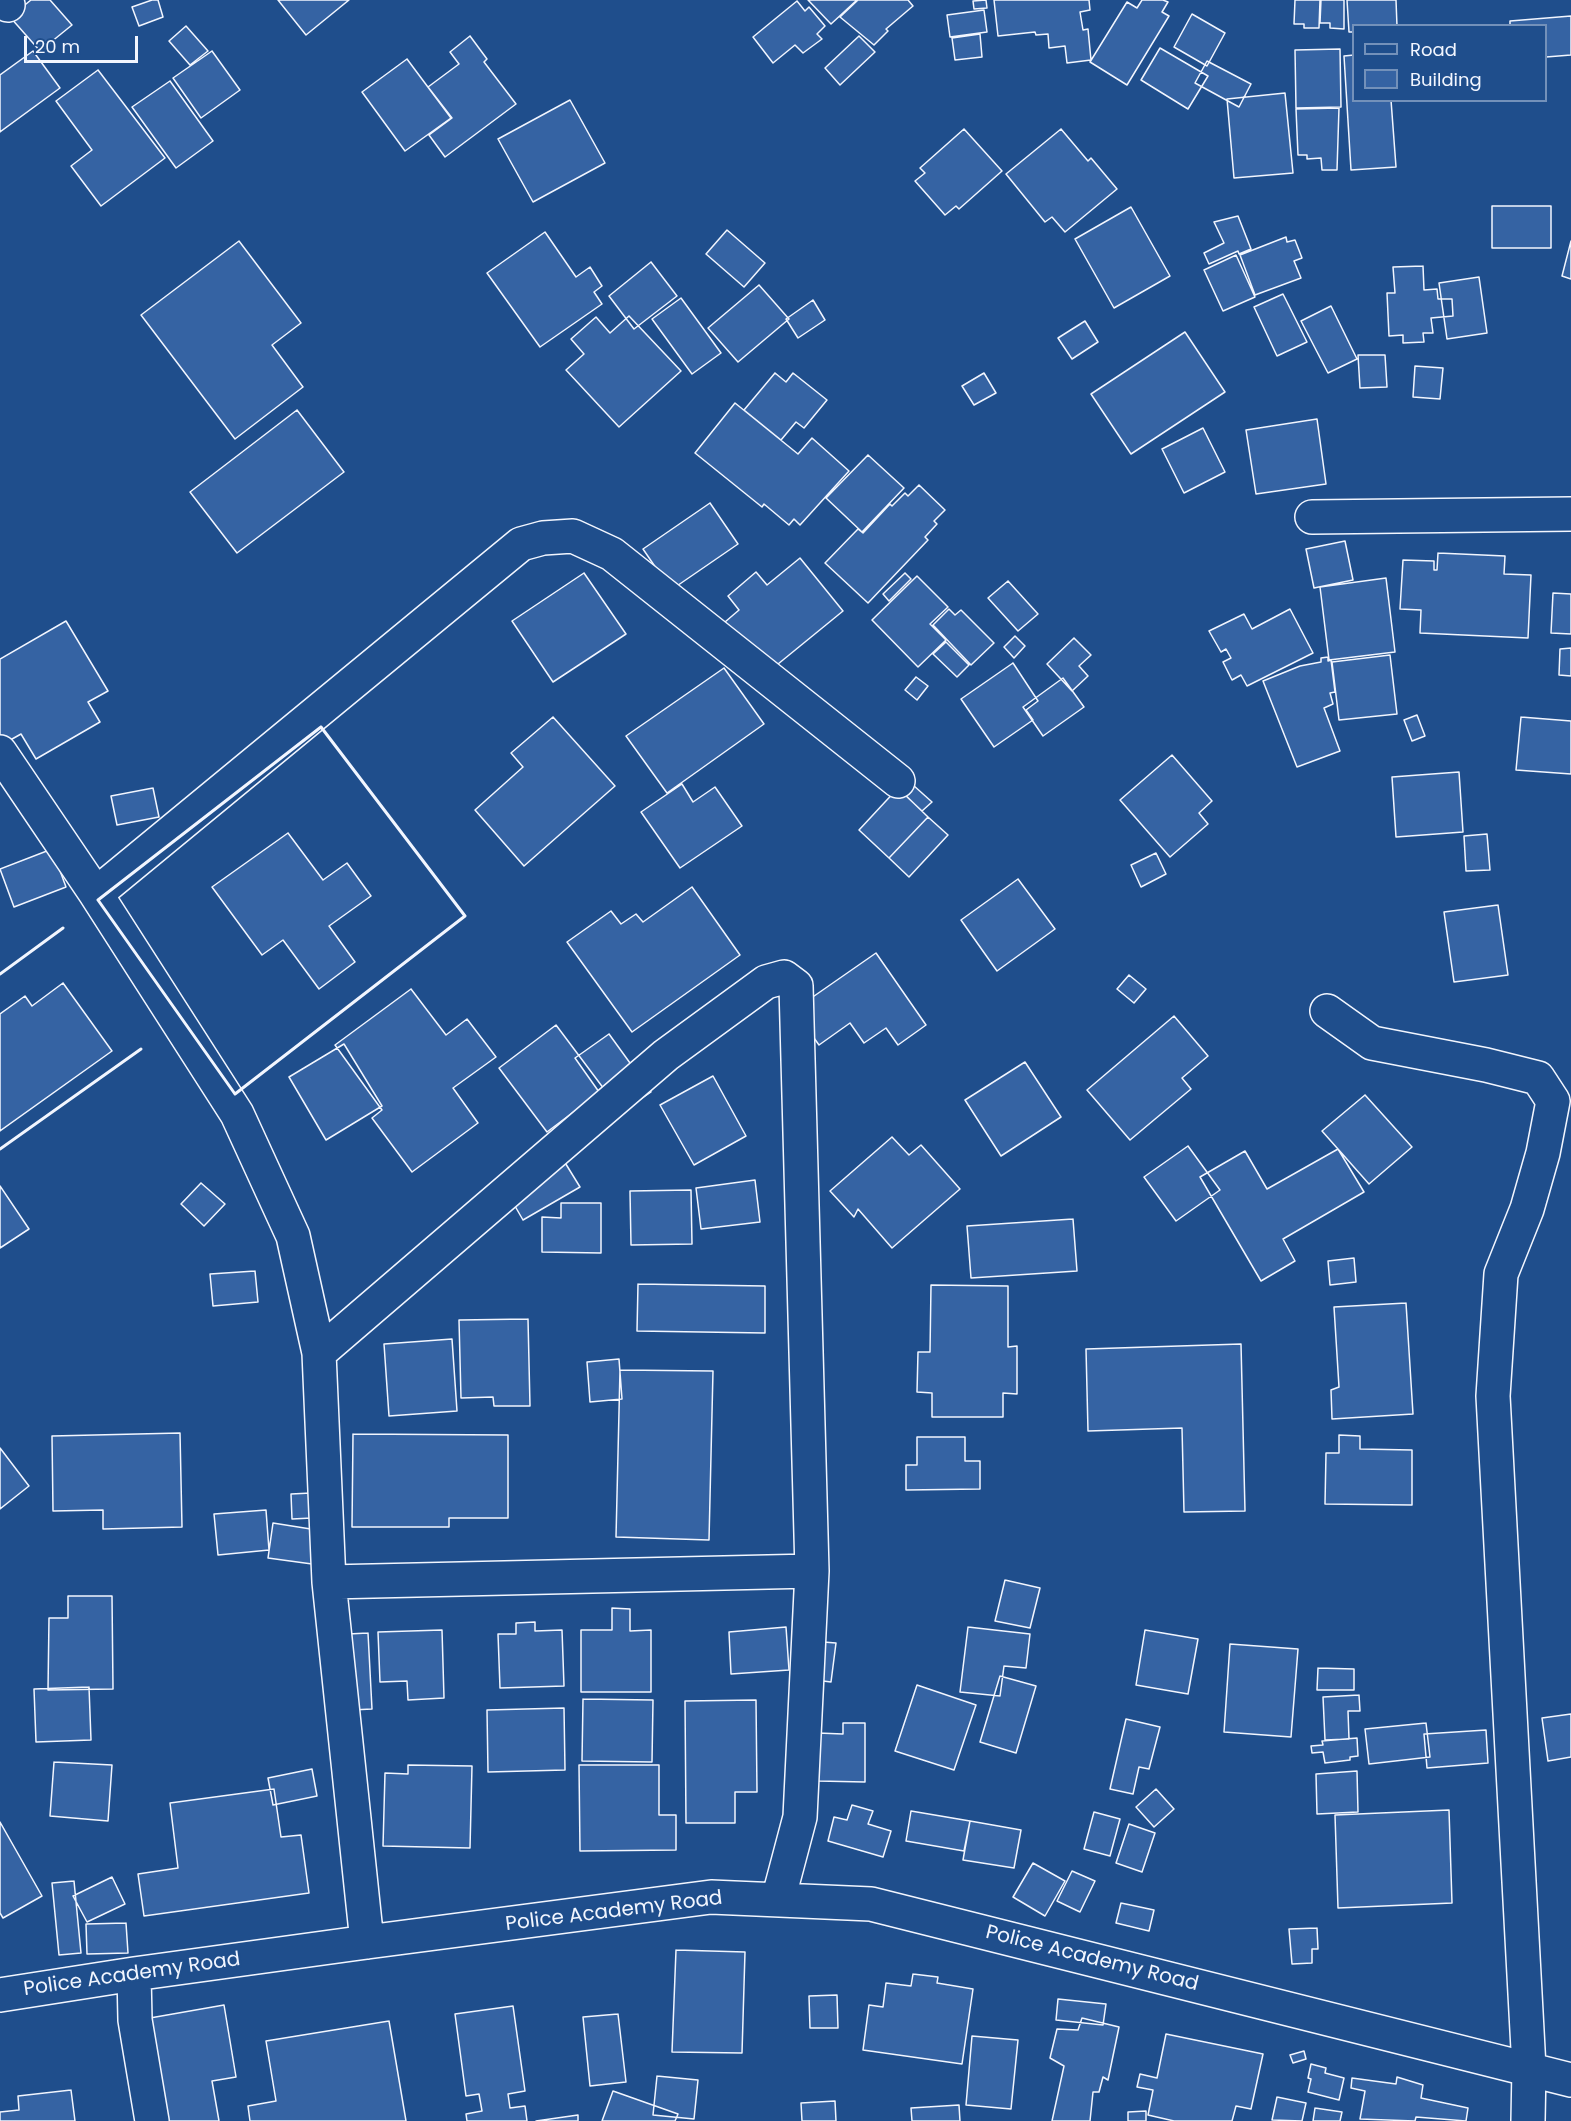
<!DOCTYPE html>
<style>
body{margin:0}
#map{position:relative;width:1571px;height:2121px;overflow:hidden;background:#1f4e8c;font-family:Poppins,sans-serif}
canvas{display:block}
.legend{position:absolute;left:1352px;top:24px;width:195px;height:78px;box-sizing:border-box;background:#1f4e8c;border:2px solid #7391ba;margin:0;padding:8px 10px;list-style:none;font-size:18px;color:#f2f6ff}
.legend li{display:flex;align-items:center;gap:12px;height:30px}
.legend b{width:30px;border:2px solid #7391ba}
.scale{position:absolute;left:24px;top:36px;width:114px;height:27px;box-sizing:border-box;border:3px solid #f2f6ff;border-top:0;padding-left:8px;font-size:18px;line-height:21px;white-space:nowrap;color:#f2f6ff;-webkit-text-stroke:4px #1f4e8c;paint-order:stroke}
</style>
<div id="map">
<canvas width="1571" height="2121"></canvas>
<ul class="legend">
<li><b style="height:8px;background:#1f4e8c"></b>Road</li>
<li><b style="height:16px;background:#3563a3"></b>Building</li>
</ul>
<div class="scale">20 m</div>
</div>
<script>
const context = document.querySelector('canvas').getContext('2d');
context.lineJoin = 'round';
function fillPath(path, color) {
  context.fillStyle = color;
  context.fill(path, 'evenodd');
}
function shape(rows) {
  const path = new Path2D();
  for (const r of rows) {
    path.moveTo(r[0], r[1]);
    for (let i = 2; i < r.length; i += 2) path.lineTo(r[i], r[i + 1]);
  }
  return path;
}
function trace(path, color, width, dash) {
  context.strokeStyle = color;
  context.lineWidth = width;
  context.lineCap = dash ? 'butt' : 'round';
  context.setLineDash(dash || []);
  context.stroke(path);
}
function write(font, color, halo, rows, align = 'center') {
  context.font = font + ' Poppins,sans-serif';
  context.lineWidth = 4.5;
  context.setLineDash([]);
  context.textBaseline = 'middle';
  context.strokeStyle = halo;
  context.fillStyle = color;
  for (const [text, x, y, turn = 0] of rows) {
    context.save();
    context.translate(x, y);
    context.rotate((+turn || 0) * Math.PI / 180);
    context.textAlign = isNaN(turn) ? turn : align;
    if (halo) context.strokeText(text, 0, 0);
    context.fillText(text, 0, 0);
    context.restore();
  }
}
const building = shape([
 [31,0,50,0,72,25,40,51,10,17,31,0],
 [152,0,158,0,163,17,139,26,132,7,152,0],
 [278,0,349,0,306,35,278,0],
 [808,0,857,0,831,24,808,0],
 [858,0,908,0,913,6,886,29,888,31,874,45,840,17,858,0],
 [986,0,987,8,974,9,973,1,986,0],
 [994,0,1089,0,1090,10,1080,12,1083,30,1088,29,1091,60,1067,63,1065,46,1049,48,1048,34,1036,35,1035,32,998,36,994,0],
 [1142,0,1163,0,1168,2,1162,12,1169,16,1127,85,1090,62,1127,2,1137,8,1142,0],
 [1295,0,1320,0,1319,28,1304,28,1304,24,1294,24,1295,0],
 [1321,0,1344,0,1344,29,1330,28,1330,23,1320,23,1321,0],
 [1347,0,1396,0,1397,26,1354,26,1354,32,1349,32,1347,0],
 [797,1,805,11,809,7,825,26,817,34,822,39,803,53,795,45,773,63,753,37,797,1],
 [984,10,987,32,950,37,947,15,984,10],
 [1192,14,1225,33,1207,66,1174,47,1192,14],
 [1571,16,1571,55,1546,57,1546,26,1510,26,1510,21,1571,16],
 [186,26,208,51,190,65,169,41,186,26],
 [980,34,982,57,955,60,952,38,980,34],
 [470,36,487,59,484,62,516,104,445,157,429,135,452,118,428,87,459,64,450,52,470,36],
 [859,36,875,52,840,85,825,68,859,36],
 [1160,48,1208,76,1188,109,1141,80,1160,48],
 [1340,49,1341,107,1296,108,1295,50,1340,49],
 [33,51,60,88,0,132,0,75,33,51],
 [212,51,240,90,201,118,173,78,212,51],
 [1354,55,1354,100,1391,100,1396,167,1351,170,1344,56,1354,55],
 [407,59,451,118,405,151,362,92,407,59],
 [1207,61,1251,84,1239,107,1195,83,1207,61],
 [98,70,165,158,101,206,71,166,92,150,56,101,98,70],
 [170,81,213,141,176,168,132,107,170,81],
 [1285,93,1293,173,1234,178,1227,99,1285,93],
 [570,100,605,163,533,202,498,139,570,100],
 [1339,108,1337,170,1322,170,1321,158,1307,159,1307,155,1298,155,1296,109,1339,108],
 [964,129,1002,171,959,209,956,206,945,215,915,181,925,173,920,168,964,129],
 [1061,129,1088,161,1091,158,1117,189,1065,232,1052,217,1045,222,1006,174,1061,129],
 [1492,206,1551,206,1551,248,1492,248,1492,206],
 [1131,207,1170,276,1114,308,1075,239,1131,207],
 [1238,216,1251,249,1239,254,1238,251,1209,264,1204,253,1224,243,1214,222,1238,216],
 [727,230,765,263,744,287,706,254,727,230],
 [545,232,576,277,590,267,602,286,594,292,602,304,540,347,487,273,545,232],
 [1286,237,1287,242,1295,240,1302,258,1294,261,1301,278,1255,295,1240,255,1286,237],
 [239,241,301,323,272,345,303,387,235,439,141,315,239,241],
 [1571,241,1571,279,1562,276,1571,241],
 [1236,255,1255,297,1223,311,1204,270,1236,255],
 [651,262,677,296,634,329,609,296,651,262],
 [1423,266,1424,290,1437,289,1438,299,1452,299,1453,316,1431,318,1433,333,1423,333,1424,342,1403,343,1403,335,1389,336,1387,293,1395,293,1393,267,1423,266],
 [1479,277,1487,333,1447,339,1439,283,1479,277],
 [759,285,789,319,738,362,708,328,759,285],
 [1283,294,1307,342,1277,356,1254,307,1283,294],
 [681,298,721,353,692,374,652,319,681,298],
 [813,300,825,320,798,338,786,319,813,300],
 [1331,306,1357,359,1328,373,1301,321,1331,306],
 [629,316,681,371,619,427,566,370,584,354,571,339,596,317,610,333,629,316],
 [1085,321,1098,342,1072,359,1058,338,1085,321],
 [1185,332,1225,392,1131,454,1091,394,1185,332],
 [1358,355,1385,355,1387,387,1360,388,1358,355],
 [1415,366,1443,368,1440,399,1413,397,1415,366],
 [775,373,786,382,793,373,827,400,804,428,796,422,781,440,744,410,775,373],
 [984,373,996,393,974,405,962,386,984,373],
 [735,403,798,454,812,438,849,471,800,525,794,519,789,525,764,504,762,507,695,453,735,403],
 [297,410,344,472,237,553,190,492,297,410],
 [1317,419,1326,484,1256,494,1246,430,1317,419],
 [1203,428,1225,472,1184,493,1162,449,1203,428],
 [868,455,904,488,862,532,826,498,868,455],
 [919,485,945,510,934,521,937,524,925,537,928,540,868,603,825,563,858,529,863,533,890,504,892,506,905,493,908,496,919,485],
 [710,503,738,544,671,590,643,549,710,503],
 [1345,541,1353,580,1314,588,1306,549,1345,541],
 [1438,553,1505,556,1504,574,1531,575,1528,638,1420,633,1421,610,1400,609,1403,560,1434,561,1434,570,1437,570,1438,553],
 [800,558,843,611,767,673,725,622,739,610,728,596,756,572,767,585,800,558],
 [584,573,626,634,553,682,512,621,584,573],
 [905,573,911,579,889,601,883,594,905,573],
 [917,576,948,607,930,624,946,640,918,667,872,620,917,576],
 [1386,578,1395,652,1329,660,1320,587,1386,578],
 [1008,581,1038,614,1018,631,988,598,1008,581],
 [1553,593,1571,594,1571,634,1551,633,1553,593],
 [949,609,955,615,961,610,994,643,971,665,933,625,949,609],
 [1290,609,1313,653,1247,686,1241,675,1232,680,1223,662,1231,658,1226,649,1221,652,1209,631,1244,614,1252,629,1290,609],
 [66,621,108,691,88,702,100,722,36,759,21,734,5,743,0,735,0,659,66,621],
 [1015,636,1025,646,1014,658,1004,647,1015,636],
 [1074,638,1091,655,1079,666,1088,676,1072,691,1047,664,1074,638],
 [946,642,969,665,957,677,933,654,946,642],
 [1571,648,1571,676,1559,675,1560,649,1571,648],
 [1390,655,1397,714,1339,720,1332,662,1390,655],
 [1328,657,1328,661,1331,660,1335,692,1330,693,1333,704,1324,708,1340,751,1297,767,1263,681,1300,666,1321,662,1321,658,1328,657],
 [1013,663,1038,701,1026,710,1033,720,994,747,961,699,1013,663],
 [724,668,764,724,667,793,626,736,724,668],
 [916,677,928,686,917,700,905,690,916,677],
 [1063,678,1084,707,1043,736,1023,707,1063,678],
 [1417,715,1425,736,1412,741,1404,720,1417,715],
 [553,717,615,786,524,866,475,810,523,767,511,753,553,717],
 [1521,717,1571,721,1571,774,1516,770,1521,717],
 [1172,755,1212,801,1199,813,1208,824,1170,857,1120,800,1172,755],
 [1459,772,1463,832,1396,837,1392,777,1459,772],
 [682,784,693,802,715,787,742,826,680,868,641,812,682,784],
 [913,785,932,802,922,811,905,795,913,785],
 [153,788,159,817,117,825,111,796,153,788],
 [898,788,928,817,889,858,859,830,898,788],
 [928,817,948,835,909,877,889,858,928,817],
 [288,833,323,880,347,863,371,896,329,926,355,962,319,989,283,940,262,955,212,887,288,833],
 [1487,834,1490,870,1466,871,1464,836,1487,834],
 [52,849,66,887,14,907,0,869,52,849],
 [1156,853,1166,874,1141,887,1131,865,1156,853],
 [1018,879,1055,929,997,971,961,920,1018,879],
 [692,887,740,955,632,1032,567,942,611,911,621,924,636,914,643,922,692,887],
 [1498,905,1508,975,1454,982,1444,912,1498,905],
 [876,953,926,1025,898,1045,886,1028,864,1043,850,1023,819,1045,794,1010,876,953],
 [1129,975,1146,989,1134,1003,1117,989,1129,975],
 [63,983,112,1051,0,1131,0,1014,25,996,32,1006,63,983],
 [411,989,446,1035,467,1019,496,1057,453,1088,478,1123,412,1172,372,1118,382,1110,335,1045,411,989],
 [1174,1016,1208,1056,1182,1078,1191,1089,1130,1140,1087,1090,1174,1016],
 [556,1025,604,1089,547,1132,499,1068,556,1025],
 [609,1034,651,1092,616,1116,575,1058,609,1034],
 [344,1044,382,1106,326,1140,289,1077,344,1044],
 [1025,1062,1061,1117,1001,1156,965,1100,1025,1062],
 [713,1076,746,1136,694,1165,660,1105,713,1076],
 [1365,1095,1412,1147,1369,1184,1322,1131,1365,1095],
 [892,1137,909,1155,921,1145,960,1189,892,1248,858,1209,854,1217,830,1191,892,1137],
 [1188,1146,1220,1190,1176,1221,1144,1177,1188,1146],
 [1338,1149,1364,1192,1283,1239,1295,1261,1261,1281,1200,1177,1245,1151,1267,1189,1338,1149],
 [564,1161,580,1187,523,1220,508,1194,564,1161],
 [755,1180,760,1222,701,1229,696,1188,755,1180],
 [201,1183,225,1204,204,1226,181,1204,201,1183],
 [0,1186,29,1229,0,1248,0,1186],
 [691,1190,692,1244,631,1245,630,1191,691,1190],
 [561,1203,601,1203,601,1253,542,1252,542,1217,561,1218,561,1203],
 [1073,1219,1077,1271,971,1278,967,1226,1073,1219],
 [1354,1258,1356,1282,1330,1285,1328,1261,1354,1258],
 [255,1271,258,1302,213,1306,210,1274,255,1271],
 [638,1284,765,1286,765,1333,637,1331,638,1284],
 [931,1285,1008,1286,1008,1347,1017,1346,1017,1394,1003,1393,1003,1417,932,1417,932,1393,917,1392,918,1352,930,1352,931,1285],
 [1406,1303,1413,1414,1332,1419,1331,1390,1339,1387,1334,1307,1406,1303],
 [528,1319,530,1406,494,1406,493,1397,461,1398,459,1320,528,1319],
 [452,1339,457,1411,389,1416,384,1344,452,1339],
 [1241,1344,1245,1511,1184,1512,1182,1428,1088,1431,1086,1349,1241,1344],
 [619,1359,622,1399,590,1402,587,1362,619,1359],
 [620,1370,713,1371,709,1540,616,1537,620,1370],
 [180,1433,182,1527,103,1529,103,1510,53,1511,52,1436,180,1433],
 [353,1434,508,1435,508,1518,449,1518,449,1527,352,1527,353,1434],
 [1339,1435,1360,1436,1360,1449,1412,1450,1412,1505,1325,1504,1326,1453,1339,1453,1339,1435],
 [917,1437,965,1437,965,1461,980,1461,980,1489,906,1490,906,1465,917,1465,917,1437],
 [0,1448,29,1486,0,1509,0,1448],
 [311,1493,312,1518,292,1519,291,1494,311,1493],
 [266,1510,269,1550,218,1555,214,1514,266,1510],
 [273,1523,317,1530,312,1564,268,1558,273,1523],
 [1005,1580,1040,1588,1030,1628,995,1621,1005,1580],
 [68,1596,112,1596,113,1689,48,1690,49,1618,68,1618,68,1596],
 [612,1608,630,1609,630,1631,651,1630,651,1692,581,1692,581,1630,612,1630,612,1608],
 [535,1622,535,1631,562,1630,564,1686,500,1688,498,1634,516,1634,516,1623,535,1622],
 [786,1627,789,1670,731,1674,729,1632,786,1627],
 [968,1627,1030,1634,1026,1668,1004,1666,1000,1696,960,1692,968,1627],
 [442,1630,444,1698,408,1700,407,1681,380,1682,378,1632,442,1630],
 [1145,1630,1198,1639,1188,1694,1136,1685,1145,1630],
 [368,1633,372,1709,332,1711,328,1635,368,1633],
 [811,1641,836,1643,831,1682,807,1679,811,1641],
 [1230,1644,1298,1649,1291,1737,1224,1732,1230,1644],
 [1318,1668,1354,1669,1354,1690,1317,1690,1318,1668],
 [1000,1676,1036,1686,1016,1753,980,1742,1000,1676],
 [917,1685,976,1705,954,1770,895,1751,917,1685],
 [89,1687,91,1740,36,1742,34,1689,89,1687],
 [1359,1695,1360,1711,1348,1711,1349,1739,1325,1740,1323,1697,1359,1695],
 [583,1699,653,1700,652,1762,582,1761,583,1699],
 [756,1700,757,1792,735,1792,735,1823,686,1823,685,1701,756,1700],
 [564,1708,565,1770,488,1772,487,1710,564,1708],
 [1571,1714,1571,1757,1548,1761,1542,1718,1571,1714],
 [1126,1719,1160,1727,1149,1769,1139,1767,1133,1794,1110,1789,1126,1719],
 [843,1723,865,1723,865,1782,818,1781,818,1733,843,1734,843,1723],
 [1426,1723,1430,1757,1369,1764,1365,1729,1426,1723],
 [1486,1730,1488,1763,1427,1768,1424,1734,1486,1730],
 [1357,1738,1358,1756,1350,1757,1350,1760,1325,1763,1323,1752,1312,1753,1311,1746,1323,1745,1322,1741,1357,1738],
 [54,1762,112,1765,108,1821,50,1816,54,1762],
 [408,1765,472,1766,470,1848,383,1846,385,1773,408,1774,408,1765],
 [579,1765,659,1765,659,1815,676,1815,676,1850,580,1851,579,1765],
 [312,1769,317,1796,273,1805,268,1778,312,1769],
 [1357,1771,1358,1812,1317,1814,1316,1774,1357,1771],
 [274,1789,281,1837,301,1835,309,1893,144,1916,138,1874,178,1868,170,1803,274,1789],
 [1156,1789,1174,1809,1154,1827,1136,1807,1156,1789],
 [852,1805,873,1811,868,1824,891,1831,883,1857,828,1841,834,1817,847,1820,852,1805],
 [1449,1810,1452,1903,1338,1908,1335,1815,1449,1810],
 [911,1811,970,1821,964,1851,906,1841,911,1811],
 [1094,1812,1120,1819,1110,1856,1084,1849,1094,1812],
 [970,1821,1021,1830,1014,1868,963,1860,970,1821],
 [0,1822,42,1896,3,1918,0,1913,0,1822],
 [1129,1824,1155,1833,1142,1872,1116,1863,1129,1824],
 [1033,1863,1065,1881,1045,1916,1013,1897,1033,1863],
 [1072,1871,1095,1881,1080,1912,1057,1901,1072,1871],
 [112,1877,125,1904,87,1922,73,1896,112,1877],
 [74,1881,81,1953,59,1955,52,1883,74,1881],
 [1121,1903,1154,1910,1149,1931,1116,1923,1121,1903],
 [126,1923,128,1953,87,1954,86,1924,126,1923],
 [1317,1928,1318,1949,1312,1949,1312,1963,1292,1964,1289,1929,1317,1928],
 [676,1950,745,1952,742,2053,672,2052,676,1950],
 [913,1974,938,1977,937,1983,973,1989,962,2064,863,2050,869,2005,883,2007,886,1983,911,1986,913,1974],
 [837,1995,838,2028,810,2028,809,1996,837,1995],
 [1058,1999,1106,2004,1103,2025,1056,2020,1058,1999],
 [224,2005,236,2077,212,2081,219,2121,168,2121,150,2018,224,2005],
 [513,2006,525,2091,508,2094,510,2108,525,2106,527,2121,467,2121,466,2114,482,2111,479,2094,466,2096,455,2014,513,2006],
 [618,2014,626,2082,590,2086,583,2017,618,2014],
 [1082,2018,1119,2027,1108,2080,1103,2077,1099,2092,1093,2092,1090,2121,1052,2121,1064,2066,1050,2058,1057,2029,1078,2030,1082,2018],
 [389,2021,406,2121,250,2121,248,2106,276,2101,266,2041,389,2021],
 [1166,2034,1263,2054,1251,2109,1236,2106,1232,2121,1174,2121,1148,2115,1153,2090,1137,2087,1140,2074,1157,2078,1166,2034],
 [972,2036,1018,2040,1011,2109,966,2105,972,2036],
 [1304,2051,1306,2059,1293,2063,1290,2055,1304,2051],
 [1311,2064,1326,2068,1325,2073,1344,2078,1339,2100,1308,2092,1311,2079,1308,2078,1311,2064],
 [657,2076,698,2080,694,2119,653,2115,657,2076],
 [1397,2077,1423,2085,1421,2098,1468,2108,1466,2121,1416,2117,1415,2121,1360,2119,1365,2091,1351,2088,1352,2078,1396,2084,1397,2077],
 [71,2090,75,2121,0,2121,0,2112,19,2110,18,2096,71,2090],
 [613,2091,678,2114,675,2121,602,2121,613,2091],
 [1277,2097,1306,2103,1302,2121,1272,2120,1277,2097],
 [835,2101,836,2121,802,2121,801,2103,835,2101],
 [959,2105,960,2121,912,2121,911,2108,959,2105],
 [1315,2108,1342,2112,1340,2121,1313,2121,1315,2108],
 [1146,2111,1146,2121,1128,2121,1128,2112,1146,2111],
 [578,2115,578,2121,536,2121,578,2115]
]);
const minor = shape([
 [1,0,8,5],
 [1312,517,1571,514],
 [0,752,96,894,237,1114,293,1236,319,1353,329,1582,367,1942],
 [96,894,521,544,543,538,573,536,612,554,898,781],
 [1327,1011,1372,1043,1486,1065,1538,1078,1553,1101,1543,1153,1527,1209,1501,1274,1493,1396,1529,2068,1528,2121],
 [319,1353,666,1055,766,982,784,977,796,986,812,1571,800,1817,778,1900],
 [329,1582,812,1571],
 [134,1974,135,2020,152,2121],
 [0,1995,134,1974,367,1942,711,1897,871,1904,1571,2080]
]);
const wall = shape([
 [321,727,465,916,235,1094,98,900,321,727],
 [0,974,63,928],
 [0,1149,141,1049]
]);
const streetNames = [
 ["Police Academy Road",614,1912,-7],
 ["Police Academy Road",1092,1959,14],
 ["Police Academy Road",132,1975,-8]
];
fillPath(building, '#3563a3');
trace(building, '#f2f6ff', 1.5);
trace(minor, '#f2f6ff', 36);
trace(minor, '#1f4e8c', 33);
trace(wall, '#f2f6ff', 3);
write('20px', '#f2f6ff', '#1f4e8c', streetNames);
</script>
